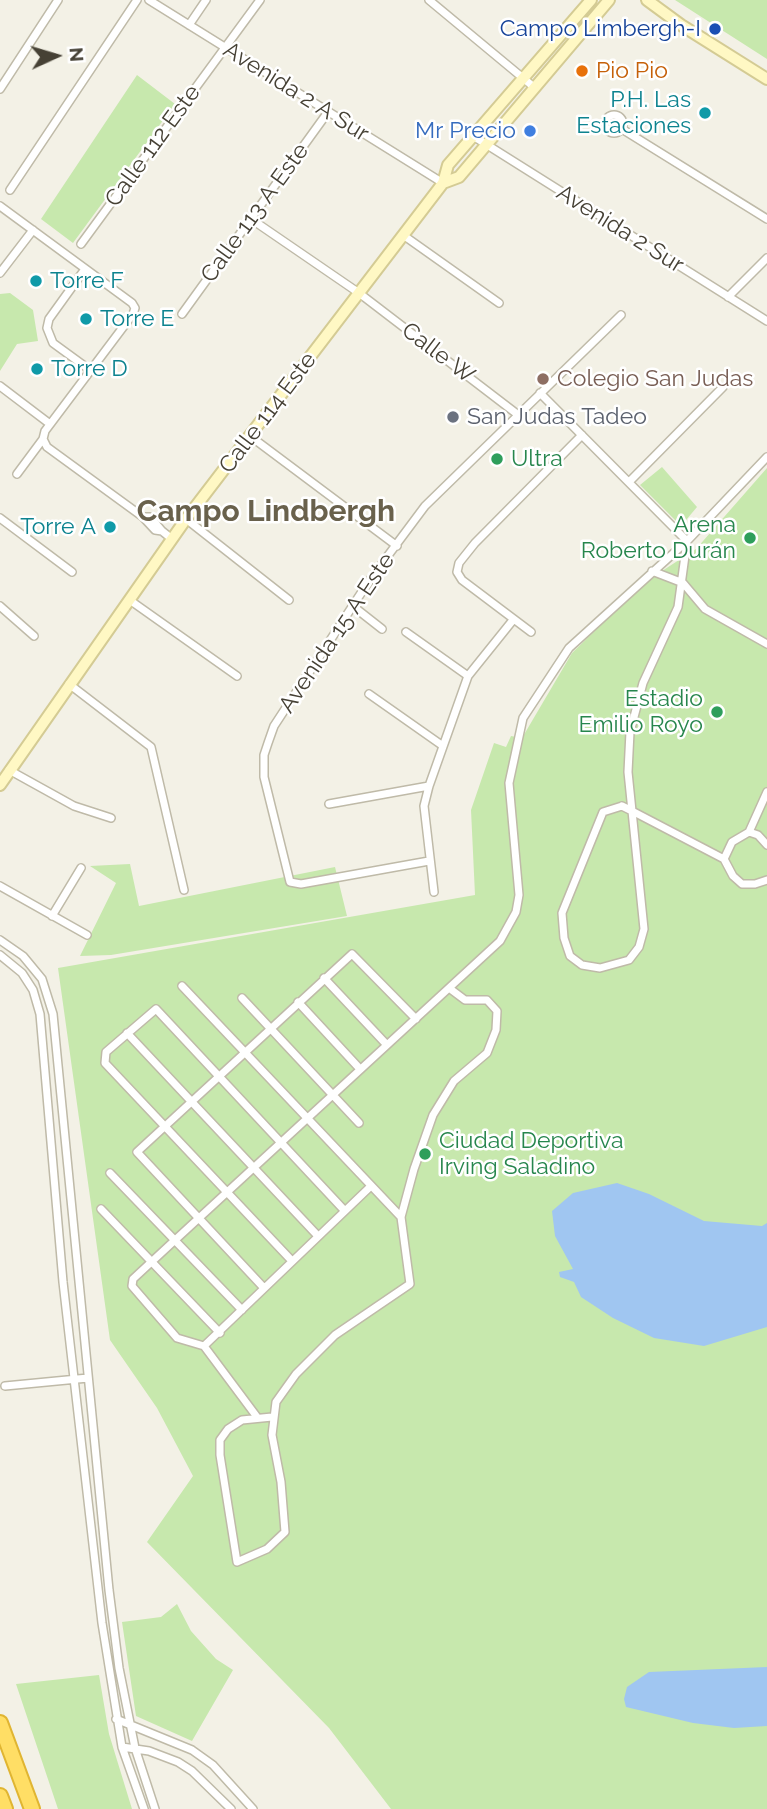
<!DOCTYPE html>
<meta charset="utf-8">
<style>
body{margin:0}
#map{position:relative;width:767px;height:1809px;overflow:hidden;background:#f3f1e6;font-family:Raleway,sans-serif}
canvas{display:block}
.north{position:absolute;left:21px;top:21px;width:70px;height:70px;-webkit-text-stroke:5px #fff;paint-order:stroke;rotate:86deg;font-size:19px;font-weight:700;line-height:28px;text-align:center;color:#464135}
.north::after{content:'';display:block;margin:auto;width:24px;height:32px;background:#464135;clip-path:polygon(50% 0,100% 100%,50% 72%,0 100%)}
</style>
<div id="map">
<canvas width="767" height="1809"></canvas>
<div class="north">N</div>
</div>
<script>
const context = document.querySelector('canvas').getContext('2d');
context.lineJoin = 'round';
function fillPath(path, color) {
  context.fillStyle = color;
  context.fill(path, 'evenodd');
}
function shape(rows) {
  const path = new Path2D();
  for (const r of rows) {
    if (r.length === 3) {
      path.moveTo(r[0] + r[2], r[1]);
      path.arc(r[0], r[1], r[2], 0, 2 * Math.PI);
      continue;
    }
    path.moveTo(r[0], r[1]);
    for (let i = 2; i < r.length; i += 2) path.lineTo(r[i], r[i + 1]);
  }
  return path;
}
function trace(path, color, width, dash) {
  context.strokeStyle = color;
  context.lineWidth = width;
  context.lineCap = dash ? 'butt' : 'round';
  context.setLineDash(dash || []);
  context.stroke(path);
}
function write(font, color, halo, rows, align = 'center') {
  context.font = font + ' Raleway,sans-serif';
  context.lineWidth = 5;
  context.setLineDash([]);
  context.textBaseline = 'middle';
  context.strokeStyle = halo;
  context.fillStyle = color;
  for (const [text, x, y, turn = 0] of rows) {
    context.save();
    context.translate(x, y);
    context.rotate((+turn || 0) * Math.PI / 180);
    context.textAlign = isNaN(turn) ? turn : align;
    if (halo) context.strokeText(text, 0, 0);
    context.fillText(text, 0, 0);
    context.restore();
  }
}
const green = shape([
 [674,0,767,0,767,59,675,0],
 [137,75,175,104,73,243,41,219],
 [10,293,33,310,38,341,17,344,0,371,0,294],
 [662,467,697,507,681,526,640,485],
 [767,468,767,1809,391,1809,329,1728,147,1542,193,1476,157,1408,110,1340,58,968,475,895,471,810,494,743,506,747,511,736,522,738,572,653,645,582,696,549],
 [130,864,139,906,335,867,347,916,111,955,80,956,116,883,90,866],
 [177,1604,191,1631,216,1659,233,1670,192,1741,136,1716,122,1622,161,1617],
 [99,1675,109,1734,132,1809,58,1809,16,1684]
]);
const water = shape([
 [617,1183,649,1194,704,1221,762,1226,767,1223,767,1327,704,1346,654,1338,613,1318,581,1297,574,1282,560,1277,559,1272,573,1269,555,1236,552,1211,573,1193],
 [767,1667,767,1726,734,1728,693,1723,626,1707,624,1699,627,1687,649,1672]
]);
const street = shape([
 [149,0,443,183],
 [429,0,535,88],
 [189,25,206,0],
 [0,89,58,0],
 [614,124,9],
 [622,129,767,219],
 [473,136,767,321],
 [10,190,137,0],
 [0,206,132,303,135,308,133,314,45,431,43,439,17,474],
 [251,219,359,293,517,414],
 [403,235,499,303],
 [81,244,260,0],
 [85,269,49,319,47,328,53,343,90,370],
 [0,273,33,230],
 [728,297,767,258],
 [182,314,328,112],
 [0,386,50,424],
 [540,393,687,541,678,607,643,683,630,732,628,772,632,811,724,859],
 [250,436,397,546],
 [43,439,47,447,143,517,155,530,162,531,172,539],
 [630,481,723,387],
 [143,517,150,517,162,531],
 [0,518,72,572],
 [186,519,289,600],
 [652,571,683,583,705,609,767,644],
 [131,601,237,676],
 [0,606,34,636],
 [354,607,382,629],
 [406,632,468,676],
 [531,632,462,580,457,572,459,563,475,543,582,435],
 [69,684,151,747,184,890],
 [369,694,443,746],
 [9,770,74,806,111,818],
 [329,804,429,786],
 [622,806,632,811,644,929,639,947,629,960,600,968,582,965,570,956,564,938,562,913,603,812,622,806],
 [749,832,758,835,767,845],
 [724,859,732,842,749,832,767,792],
 [724,859,733,876,742,884,755,884,767,880],
 [429,861,301,884,290,882,264,777,264,755,268,743,274,726,369,581,425,506,621,315],
 [0,886,87,935],
 [434,892,424,806,429,786,468,676,513,620],
 [52,916,81,868],
 [0,940,23,956,42,979,53,1014,109,1590,119,1668,135,1748,155,1809],
 [0,955,22,973,33,990,40,1014,63,1282,102,1623,122,1747,144,1809],
 [324,978,387,1045],
 [182,986,401,1217],
 [242,998,359,1123],
 [298,1002,360,1069],
 [127,1033,317,1235],
 [110,1173,242,1310],
 [371,1186,204,1346,177,1338,132,1286,133,1279,174,1241,500,941,516,912,519,895,509,783,523,718,569,648,687,541,767,457],
 [101,1209,220,1333],
 [292,1261,105,1063,106,1052,156,1009,344,1210],
 [264,1288,137,1152,352,954,416,1019],
 [204,1346,257,1417],
 [5,1386,88,1378],
 [272,1417,242,1420,228,1429,220,1440,220,1455,237,1562,267,1549,285,1532,281,1482,272,1435,276,1402,296,1374,335,1335,410,1284,401,1217,414,1169,433,1115,454,1081,487,1053,496,1030,497,1011,487,1000,465,1000,449,988],
 [116,1719,192,1750,213,1765,253,1809],
 [122,1747,149,1751,178,1762,192,1771,231,1809]
]);
const secondary = shape([
 [591,0,448,165,443,183,459,177,609,0],
 [647,0,681,25,767,79],
 [0,785,186,519,443,183]
]);
const highway = shape([
 [0,1723,32,1809],
 [0,1796,5,1809]
]);
const markers = [
 [715,29,7,"#1a4fb4"],
 [582,71,7,"#e8710a"],
 [705,113,7,"#0f9aa8"],
 [530,131,7,"#3f7fe0"],
 [36,281,7,"#0f9aa8"],
 [86,319,7,"#0f9aa8"],
 [37,369,7,"#0f9aa8"],
 [543,379,7,"#8d6e63"],
 [453,417,7,"#6b7280"],
 [497,459,7,"#2e9e5b"],
 [110,527,7,"#0f9aa8"],
 [750,538,7,"#2e9e5b"],
 [717,712,7,"#2e9e5b"],
 [425,1154,7,"#2e9e5b"]
];
const transitNames = [
 ["Campo Limbergh-I",701,29]
];
const foodNames = [
 ["Pio Pio",596,71]
];
const streetNames = [
 ["Avenida 2 A Sur",296,92,32],
 ["Calle 112 Este",153,146,-54],
 ["Calle 113 A Este",255,213,-54],
 ["Avenida 2 Sur",620,229,32],
 ["Calle W",438,353,37],
 ["Calle 114 Este",268,413,-53],
 ["Avenida 15 A Este",337,633,-56]
];
const cultureNames = [
 ["P.H. Las",691,100,"right"],
 ["Estaciones",691,126,"right"],
 ["Torre F",50,281],
 ["Torre E",100,319],
 ["Torre D",51,369],
 ["Torre A",96,527,"right"]
];
const shopNames = [
 ["Mr Precio",516,131]
];
const educationNames = [
 ["Colegio San Judas",557,379]
];
const worshipNames = [
 ["San Judas Tadeo",467,417]
];
const leisureNames = [
 ["Ultra",511,459],
 ["Arena",736,525,"right"],
 ["Roberto Durán",736,551,"right"],
 ["Estadio",703,699,"right"],
 ["Emilio Royo",703,725,"right"],
 ["Ciudad Deportiva",439,1141],
 ["Irving Saladino",439,1167]
];
const districtNames = [
 ["Campo Lindbergh",266,512]
];
fillPath(green, '#c7e8ad');
fillPath(water, '#a0c6f1');
trace(street, '#bfbaa8', 10);
trace(secondary, '#d4cb94', 14);
trace(highway, '#e0b532', 18);
trace(street, '#fff', 7);
trace(secondary, '#fff8c4', 10);
trace(highway, '#ffde65', 14);
for (const [x, y, r, color] of markers) {
  const dot = new Path2D();
  dot.arc(x, y, r, 0, 2 * Math.PI);
  context.fillStyle = color;
  context.fill(dot);
  trace(dot, '#fff', 2.5);
}
write('23px', '#164399', '#fff', transitNames, 'right');
write('23px', '#c56008', '#fff', foodNames, 'left');
write('23px', '#464135', '#fff', streetNames);
write('23px', '#0d838f', '#fff', cultureNames, 'left');
write('23px', '#366cbe', '#fff', shopNames, 'right');
write('23px', '#785e54', '#fff', educationNames, 'left');
write('23px', '#5b616d', '#fff', worshipNames, 'left');
write('23px', '#27864d', '#fff', leisureNames, 'left');
write('bold 30px', '#69614c', '#fff', districtNames);
</script>
